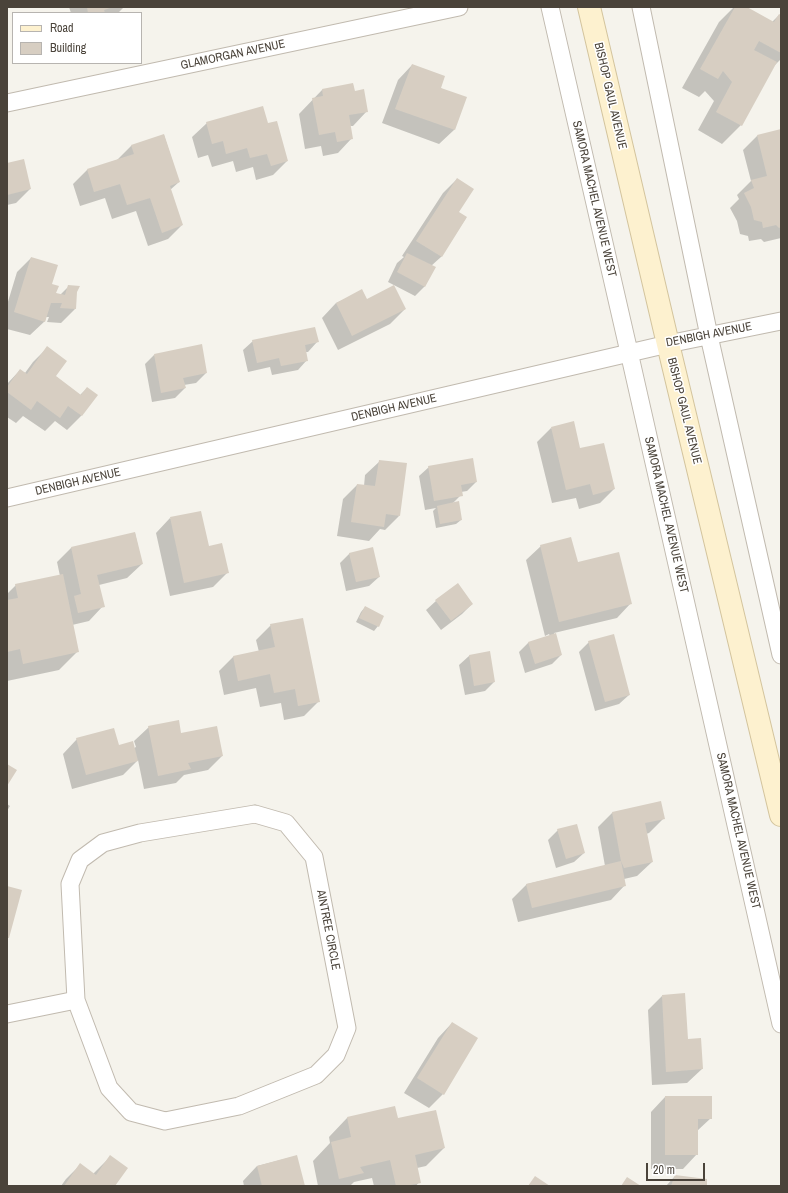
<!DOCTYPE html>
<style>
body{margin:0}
#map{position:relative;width:788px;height:1193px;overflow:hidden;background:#f5f3ec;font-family:"Archivo Narrow",sans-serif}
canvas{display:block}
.frame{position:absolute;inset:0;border:8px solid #4a433a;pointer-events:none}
.legend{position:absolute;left:12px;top:12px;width:130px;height:52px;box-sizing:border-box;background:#fff;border:1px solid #b7b4b0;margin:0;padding:5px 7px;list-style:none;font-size:12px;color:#4a433a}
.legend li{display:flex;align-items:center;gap:8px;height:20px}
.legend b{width:20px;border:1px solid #b7b4b0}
.scale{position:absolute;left:646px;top:1163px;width:59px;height:18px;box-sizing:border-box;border:2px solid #4a433a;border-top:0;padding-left:5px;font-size:12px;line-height:14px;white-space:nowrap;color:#4a433a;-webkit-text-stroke:3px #fff;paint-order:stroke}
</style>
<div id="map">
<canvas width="788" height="1193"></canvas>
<div class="frame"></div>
<ul class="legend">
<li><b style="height:5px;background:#fdf1cf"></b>Road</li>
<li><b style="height:11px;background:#d7cec2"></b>Building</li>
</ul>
<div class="scale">20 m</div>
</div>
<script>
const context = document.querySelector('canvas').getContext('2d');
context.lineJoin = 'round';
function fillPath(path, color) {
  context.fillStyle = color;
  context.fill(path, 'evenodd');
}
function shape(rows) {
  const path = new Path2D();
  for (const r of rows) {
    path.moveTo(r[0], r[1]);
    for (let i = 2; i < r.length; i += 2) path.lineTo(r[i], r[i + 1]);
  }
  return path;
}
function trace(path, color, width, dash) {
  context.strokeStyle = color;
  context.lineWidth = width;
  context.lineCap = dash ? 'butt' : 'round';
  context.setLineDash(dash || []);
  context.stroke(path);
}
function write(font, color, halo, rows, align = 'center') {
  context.font = font + ' "Archivo Narrow",sans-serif';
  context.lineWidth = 3;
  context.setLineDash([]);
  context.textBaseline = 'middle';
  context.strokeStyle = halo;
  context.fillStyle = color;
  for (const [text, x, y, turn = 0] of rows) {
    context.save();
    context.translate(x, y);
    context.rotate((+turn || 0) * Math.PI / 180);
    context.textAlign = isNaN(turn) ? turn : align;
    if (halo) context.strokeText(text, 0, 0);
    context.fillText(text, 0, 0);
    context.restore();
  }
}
const shadow = shape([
 [69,7,124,7,118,13,71,13],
 [734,7,745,7,772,22,779,15,781,16,781,59,773,67,741,125,722,144,698,130,714,101,705,91,699,97,682,88,719,22],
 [412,65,440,88,465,98,454,130,439,144,382,123,398,80],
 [353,84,354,92,367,111,353,126,350,126,352,138,338,153,323,156,321,146,305,149,299,114,322,90],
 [207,123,267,125,287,161,273,175,256,180,253,167,236,172,233,161,212,167,208,155,198,158,192,137],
 [781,130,781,238,764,242,761,239,749,241,748,236,740,234,737,221,730,208,739,199,737,195,751,181,743,150,757,136],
 [164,135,179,182,170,190,182,225,168,239,148,246,136,211,112,219,105,198,80,206,73,184,87,170,117,160,131,146],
 [7,164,30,189,16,203,7,205],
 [457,179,458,212,466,218,441,257,431,266,425,286,415,296,388,282,397,263,404,257,402,256,443,193],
 [31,258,55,293,60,295,69,286,76,292,75,309,61,323,47,322,49,317,46,317,45,321,30,335,7,329,7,305,17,272],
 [362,291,366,300,405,309,390,324,338,350,322,318,336,303],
 [253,341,317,342,308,352,305,352,307,360,298,370,272,375,270,367,248,372,243,350],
 [47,348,55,376,80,395,87,388,96,395,81,416,67,430,55,421,45,431,23,416,16,423,7,417,7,384,20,370,25,373,33,362],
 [154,355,206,373,196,383,184,385,185,388,175,398,152,402,145,364],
 [551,428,580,450,614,489,600,503,579,509,576,498,552,503,537,442],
 [380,461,399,516,385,530,380,529,369,541,337,536,343,499,357,485,364,486,365,475],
 [429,467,476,482,467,491,461,492,461,495,453,503,461,520,456,524,436,528,433,511,436,508,425,510,419,476],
 [170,518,228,572,213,587,170,596,156,533],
 [135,533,142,564,127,578,99,585,103,606,89,621,72,625,78,651,59,670,7,681,7,594,16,585,60,576,57,562,71,548],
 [541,546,631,603,617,618,554,633,561,655,552,664,525,673,519,652,528,643,550,636,549,634,545,636,526,560],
 [350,553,379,577,369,586,346,591,340,563],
 [457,585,472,604,462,614,441,630,426,610,436,601],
 [365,607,378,626,374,631,356,622,361,612],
 [271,625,319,701,304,716,284,720,281,703,260,707,256,688,224,695,219,671,233,657,259,652,256,640],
 [589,642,629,695,619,704,595,711,579,652],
 [489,652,494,682,485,691,465,695,459,665,469,656],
 [149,727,180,734,222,756,208,770,184,775,176,783,144,789,138,760,123,775,72,789,63,754,77,739,134,748,136,747,134,741],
 [7,804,10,806,7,811],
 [612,813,664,818,649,833,646,834,652,862,637,876,624,879,625,885,611,900,518,922,512,899,527,884,605,866,598,827],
 [558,830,584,853,574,862,556,868,548,840],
 [662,996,702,1069,687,1083,652,1085,648,1010],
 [452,1023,443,1094,429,1108,404,1093,438,1038],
 [665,1097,711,1118,697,1131,697,1154,683,1169,651,1169,651,1112],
 [347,1118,397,1120,444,1148,426,1166,417,1168,419,1182,416,1186,374,1186,372,1178,354,1182,350,1186,318,1186,313,1161,330,1143,329,1137],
 [296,1156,304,1186,244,1186,243,1181,257,1166],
 [110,1157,114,1186,61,1186,66,1179,80,1165,93,1174],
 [675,1176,706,1186,666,1186]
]);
const building = shape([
 [87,7,113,7,104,10,105,13,88,13],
 [735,7,747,7,774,22,779,14,781,15,781,53,759,41,754,50,777,62,742,126,716,112,732,82,723,71,718,79,700,69],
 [412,64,445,76,441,88,467,97,455,130,395,109],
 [353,83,355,91,364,89,368,112,349,115,353,139,337,142,335,132,319,135,312,98,323,96,322,89],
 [263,106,268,123,277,121,288,161,271,166,267,154,250,158,247,148,226,154,223,141,212,144,206,122],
 [781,129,781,227,779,228,776,225,763,228,762,222,754,220,751,207,744,193,754,188,751,180,767,176,757,135],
 [164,134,180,182,170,186,183,225,162,233,150,198,127,205,120,184,94,192,87,169,134,154,131,145],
 [24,159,31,189,7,195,7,163],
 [457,178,474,189,459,212,467,217,442,257,416,241],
 [407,253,436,267,425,287,397,272],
 [31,257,58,265,52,284,59,286,56,293,65,295,68,285,80,286,77,292,76,309,60,308,62,303,51,303,45,322,14,312],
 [394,285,406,309,352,336,336,303,362,289,367,299],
 [315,327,319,342,305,345,308,361,281,366,279,358,257,363,252,340],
 [202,344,207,373,183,378,186,388,161,393,154,354],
 [47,346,67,361,56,376,81,395,87,387,98,395,82,416,68,406,60,418,37,401,31,410,7,392,7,387,20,369,27,374],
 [574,421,580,448,604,443,615,489,593,495,590,484,566,490,551,427],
 [473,458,477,482,461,485,463,496,434,501,428,466],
 [379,460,407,463,400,516,386,514,384,527,351,522,357,484,375,486],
 [459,501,462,520,440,524,437,506],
 [201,511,209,546,222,543,229,573,184,583,170,517],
 [135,532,143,564,97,575,105,607,78,613,74,596,81,594,71,547],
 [571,537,578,562,619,552,632,604,559,622,540,545],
 [373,547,380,577,356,582,349,553],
 [63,574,79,652,23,664,20,649,7,652,7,600,18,598,15,584],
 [458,583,473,604,451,621,435,600],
 [365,606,384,616,379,627,359,618],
 [303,618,320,702,298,706,295,689,274,693,270,674,238,681,233,656,275,647,270,624],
 [556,633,562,655,535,664,528,642],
 [614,634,630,695,605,702,588,641],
 [490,651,495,682,474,686,469,655],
 [179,720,181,733,217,726,223,756,188,763,191,769,158,776,148,726],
 [114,728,119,745,133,741,138,761,86,775,76,738],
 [7,764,17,770,7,786],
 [661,801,665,819,645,823,653,862,624,868,621,861,626,886,532,908,526,884,621,861,612,812],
 [577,824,585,853,566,859,557,829],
 [7,886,22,890,9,938,7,938],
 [685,993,688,1039,701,1038,703,1069,666,1072,662,995],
 [452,1022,478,1038,444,1095,417,1078],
 [665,1096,712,1096,712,1119,698,1119,698,1155,665,1155],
 [395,1106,398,1118,436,1110,445,1148,415,1155,421,1183,405,1186,396,1186,390,1160,360,1167,364,1173,339,1179,331,1142,351,1137,347,1117],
 [110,1155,128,1168,115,1186,64,1186,80,1163,96,1175],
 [297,1155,305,1186,262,1186,257,1166],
 [675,1175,707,1179,707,1186,671,1186],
 [535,1176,550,1186,528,1186],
 [627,1177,641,1186,621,1186]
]);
const street = shape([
 [550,7,629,352,781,1024],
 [641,7,709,336,781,655],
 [7,103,459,7],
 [7,498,668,344,781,321],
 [255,814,286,823,314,857,347,1028,336,1055,316,1075,239,1106,165,1121,131,1112,109,1088,76,1000,70,884,80,860,103,843,140,833,255,814],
 [7,1014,76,1000]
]);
const secondary = shape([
 [589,7,668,344,781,815]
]);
const streetNames = [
 ["GLAMORGAN AVENUE",233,55,-12],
 ["BISHOP GAUL AVENUE",610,96,77],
 ["SAMORA MACHEL AVENUE WEST",594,199,77],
 ["DENBIGH AVENUE",709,335,-11],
 ["DENBIGH AVENUE",394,408,-13],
 ["BISHOP GAUL AVENUE",684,411,76],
 ["DENBIGH AVENUE",78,482,-13],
 ["SAMORA MACHEL AVENUE WEST",666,515,77],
 ["SAMORA MACHEL AVENUE WEST",738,831,77],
 ["AINTREE CIRCLE",328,930,79]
];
fillPath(shadow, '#0003');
fillPath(building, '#d7cec2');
trace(street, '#c1baaf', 19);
trace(secondary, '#d3c49d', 24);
trace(street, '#fff', 17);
trace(secondary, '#fdf1cf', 22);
write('12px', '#4a433a', '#fff', streetNames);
</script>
